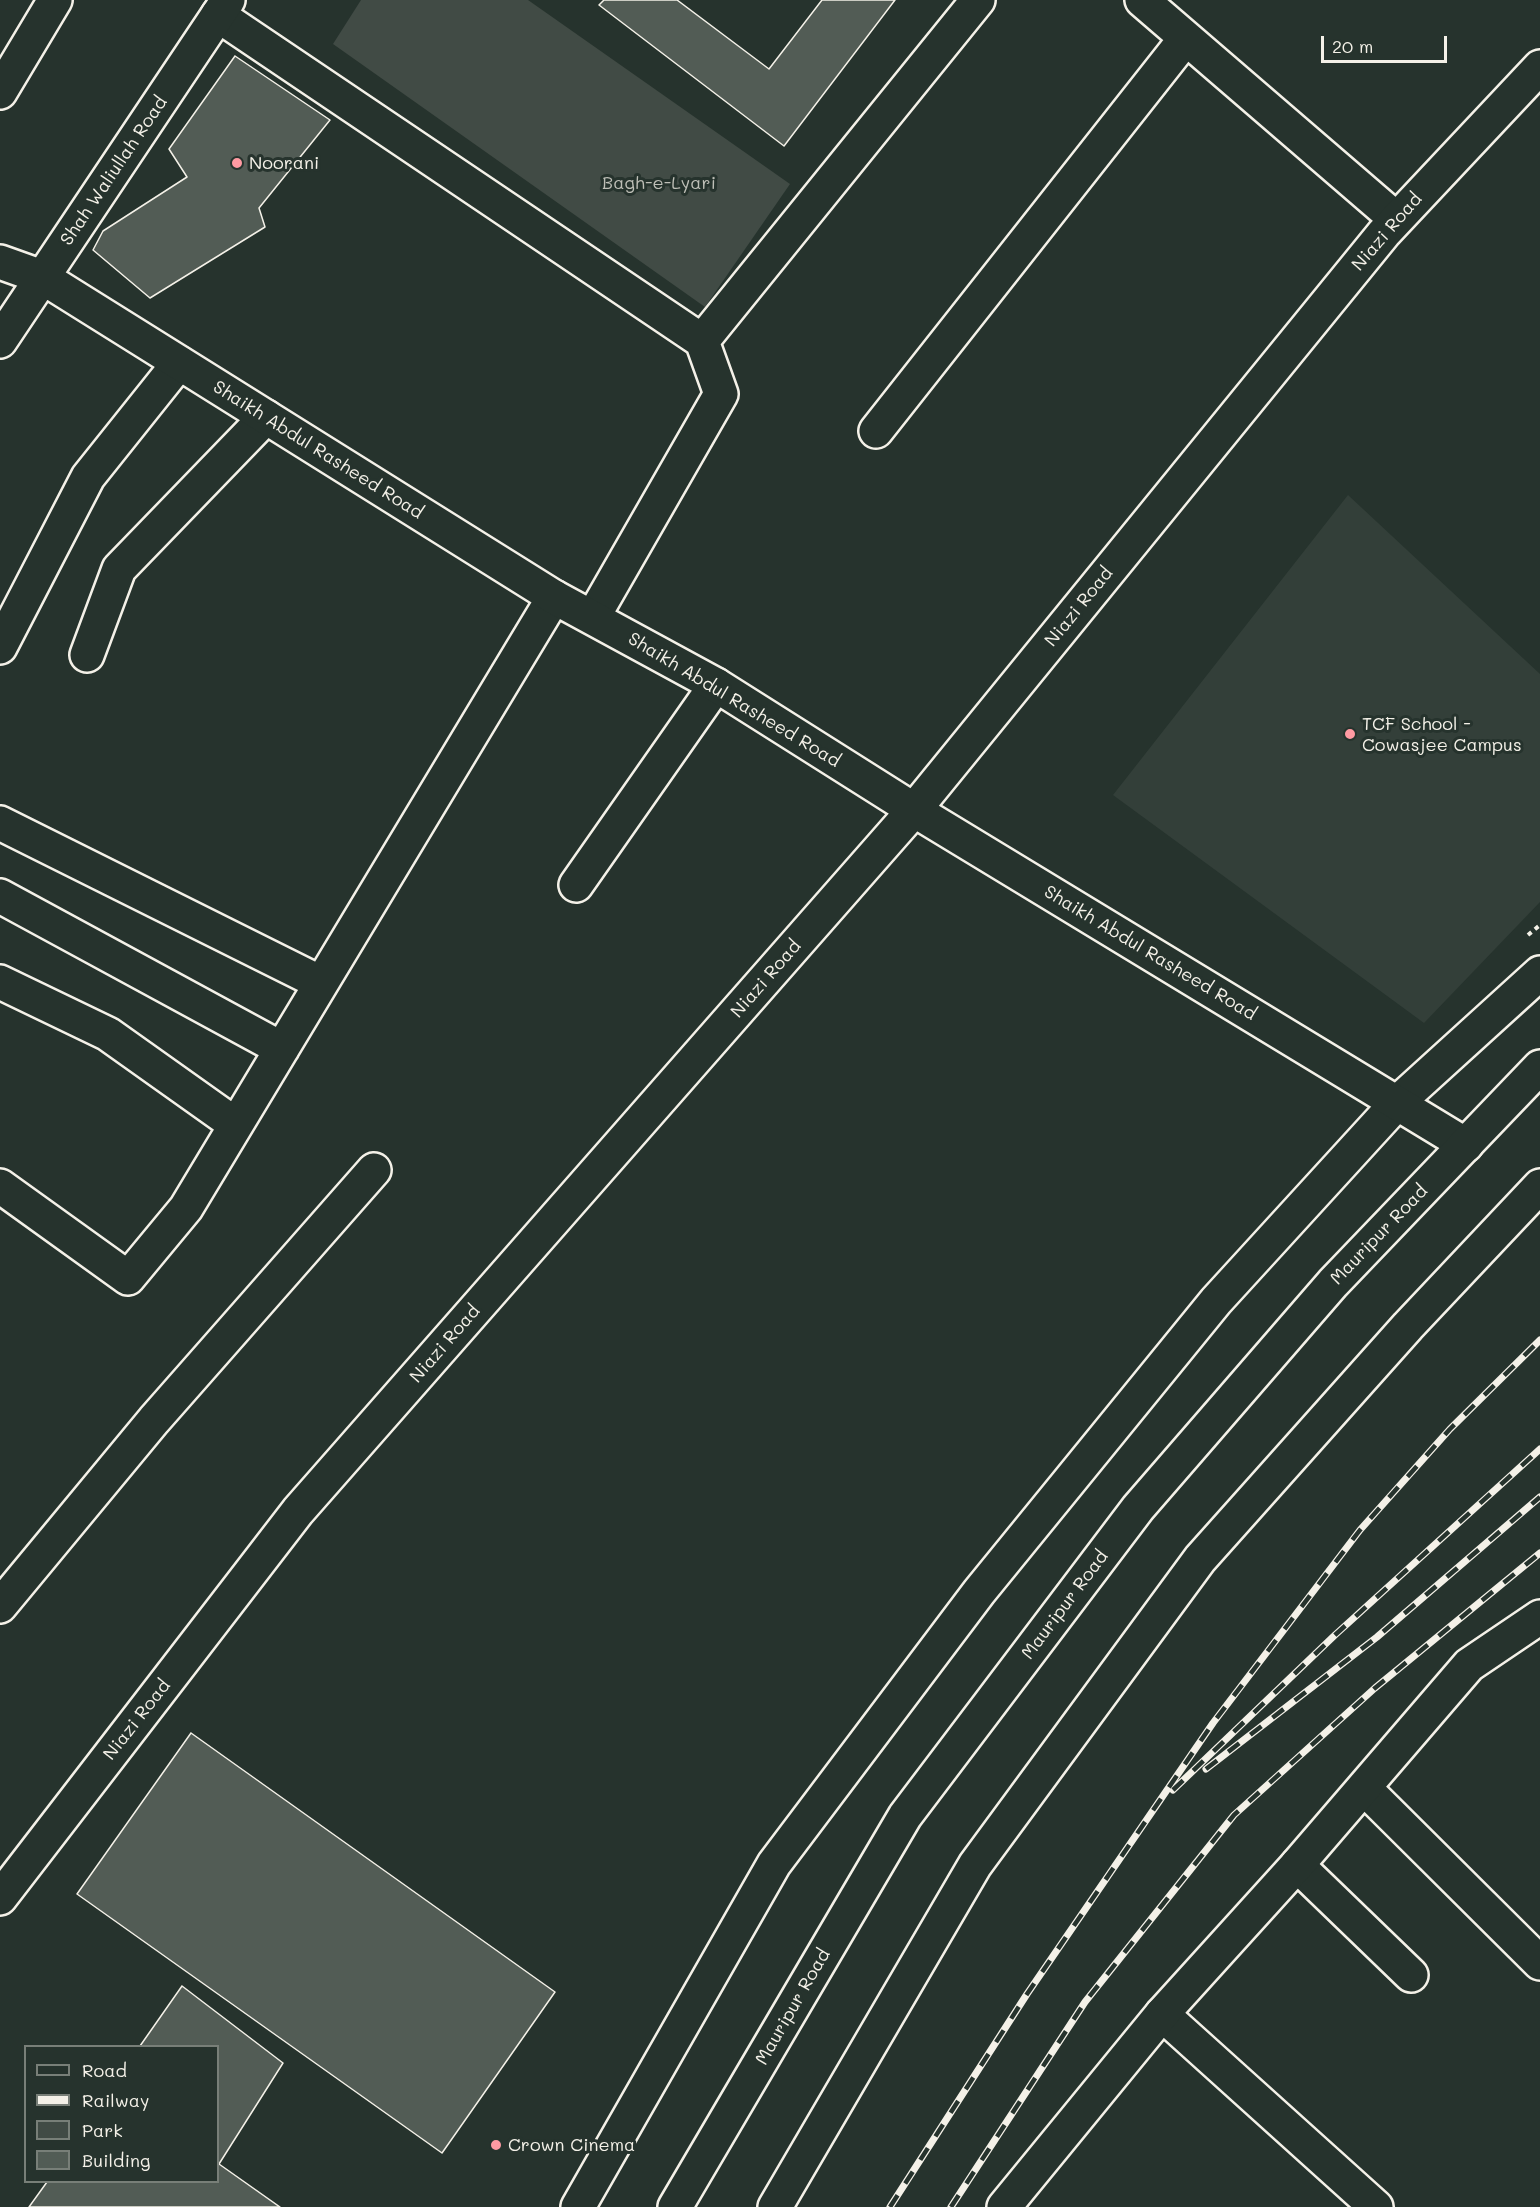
<!DOCTYPE html>
<style>
body{margin:0}
#map{position:relative;width:1540px;height:2207px;overflow:hidden;background:#26332d;font-family:Mali,sans-serif}
canvas{display:block}
.legend{position:absolute;left:24px;top:2045px;width:195px;height:138px;box-sizing:border-box;background:#26332d;border:2px solid #787f78;margin:0;padding:8px 10px;list-style:none;font-size:18px;color:#f4f1e8}
.legend li{display:flex;align-items:center;gap:12px;height:30px}
.legend b{width:30px;border:2px solid #787f78}
.scale{position:absolute;left:1321px;top:36px;width:126px;height:27px;box-sizing:border-box;border:3px solid #f4f1e8;border-top:0;padding-left:8px;font-size:18px;line-height:21px;white-space:nowrap;color:#f4f1e8;-webkit-text-stroke:4px #26332d;paint-order:stroke}
</style>
<div id="map">
<canvas width="1540" height="2207"></canvas>
<ul class="legend">
<li><b style="height:8px;background:#26332d"></b>Road</li>
<li><b style="height:8px;background:#f4f1e8"></b>Railway</li>
<li><b style="height:16px;background:#414b45"></b>Park</li>
<li><b style="height:16px;background:#525c55"></b>Building</li>
</ul>
<div class="scale">20 m</div>
</div>
<script>
const context = document.querySelector('canvas').getContext('2d');
context.lineJoin = 'round';
function fillPath(path, color) {
  context.fillStyle = color;
  context.fill(path, 'evenodd');
}
function shape(rows) {
  const path = new Path2D();
  for (const r of rows) {
    path.moveTo(r[0], r[1]);
    for (let i = 2; i < r.length; i += 2) path.lineTo(r[i], r[i + 1]);
  }
  return path;
}
function trace(path, color, width, dash) {
  context.strokeStyle = color;
  context.lineWidth = width;
  context.lineCap = dash ? 'butt' : 'round';
  context.setLineDash(dash || []);
  context.stroke(path);
}
function write(font, color, halo, rows, align = 'center') {
  context.font = font + ' Mali,sans-serif';
  context.lineWidth = 6;
  context.setLineDash([]);
  context.textBaseline = 'middle';
  context.strokeStyle = halo;
  context.fillStyle = color;
  for (const [text, x, y, turn = 0] of rows) {
    context.save();
    context.translate(x, y);
    context.rotate((+turn || 0) * Math.PI / 180);
    context.textAlign = isNaN(turn) ? turn : align;
    if (halo) context.strokeText(text, 0, 0);
    context.fillText(text, 0, 0);
    context.restore();
  }
}
const built = shape([
 [1348,495,1540,674,1540,902,1424,1023,1113,795]
]);
const green = shape([
 [361,0,528,0,790,184,705,307,333,44]
]);
const building = shape([
 [604,0,677,0,769,69,822,0,895,0,784,146,599,5,604,0],
 [235,56,330,120,259,208,265,227,150,298,93,250,103,231,187,177,169,149,235,56],
 [191,1733,555,1992,442,2153,77,1894,191,1733],
 [182,1986,283,2063,219,2164,280,2207,29,2207,47,2182,218,2182,218,2046,140,2046,182,1986]
]);
const path = shape([
 [1528,935,1540,925]
]);
const street = shape([
 [1142,0,1396,219],
 [218,15,702,341,721,394,593,617],
 [0,92,55,0],
 [702,341,978,0],
 [876,431,1186,38],
 [0,647,88,477,179,363],
 [87,655,119,569,266,417],
 [0,823,321,983],
 [576,885,716,685],
 [0,896,282,1049],
 [0,982,108,1034,236,1125],
 [0,1186,128,1278,186,1208,554,597],
 [0,1606,154,1420,374,1170],
 [1364,1788,1540,1963],
 [1297,1865,1411,1975],
 [1162,2014,1376,2207],
 [578,2207,774,1864,979,1592,1216,1301,1397,1103,1540,973]
]);
const secondary = shape([
 [0,262,42,277,554,597,716,685,914,810,1466,1145],
 [0,341,228,0],
 [0,1898,298,1511,914,810,1384,233,1540,67],
 [1004,2207,1162,2014,1297,1865,1469,1665,1540,1617]
]);
const highway = shape([
 [675,2207,905,1816,1138,1508,1333,1283,1540,1067],
 [775,2207,975,1865,1200,1559,1408,1326,1540,1186]
]);
const rail = shape([
 [1206,1769,1377,1637,1540,1497],
 [1173,1790,1335,1635,1540,1449],
 [890,2207,1027,1994,1213,1723,1360,1530,1450,1429,1540,1340],
 [951,2207,1085,2002,1234,1815,1375,1688,1540,1553]
]);
const markers = [
 [237,163,6,"#ff9aa2"],
 [1350,734,6,"#ff9aa2"],
 [496,2145,6,"#ff9aa2"]
];
const poiNames = [
 ["Noorani",249,163],
 ["TCF School -",1362,724],
 ["Cowasjee Campus",1362,745],
 ["Crown Cinema",508,2145]
];
const streetNames = [
 ["Shah Waliullah Road",114,171,-56],
 ["Niazi Road",1387,232,-49],
 ["Shaikh Abdul Rasheed Road",318,450,32],
 ["Niazi Road",1079,607,-51],
 ["Shaikh Abdul Rasheed Road",734,700,31],
 ["Shaikh Abdul Rasheed Road",1150,953,31],
 ["Niazi Road",766,979,-49],
 ["Mauripur Road",1379,1235,-46],
 ["Niazi Road",445,1344,-49],
 ["Mauripur Road",1065,1605,-53],
 ["Niazi Road",137,1720,-52],
 ["Mauripur Road",793,2007,-60]
];
const parkNames = [
 ["Bagh-e-Lyari",659,183]
];
fillPath(built, '#333f39');
fillPath(green, '#414b45');
fillPath(building, '#525c55');
trace(building, '#f4f1e8', 1.5);
trace(street, '#f4f1e8', 38);
trace(secondary, '#f4f1e8', 38);
trace(highway, '#f4f1e8', 38);
trace(path, '#f4f1e8', 4, [4.5, 4.5]);
trace(street, '#26332d', 33);
trace(secondary, '#26332d', 33);
trace(highway, '#26332d', 33);
trace(rail, '#f4f1e8', 7);
trace(rail, '#26332d', 4.5, [14]);
for (const [x, y, r, color] of markers) {
  const dot = new Path2D();
  dot.arc(x, y, r, 0, 2 * Math.PI);
  context.fillStyle = color;
  context.fill(dot);
  trace(dot, '#26332d', 2);
}
write('18px', '#f4f1e8', '#26332d', poiNames, 'left');
write('18px', '#f4f1e8', '#26332d', streetNames);
write('18px', '#bebfb7', '#26332d', parkNames);
</script>
